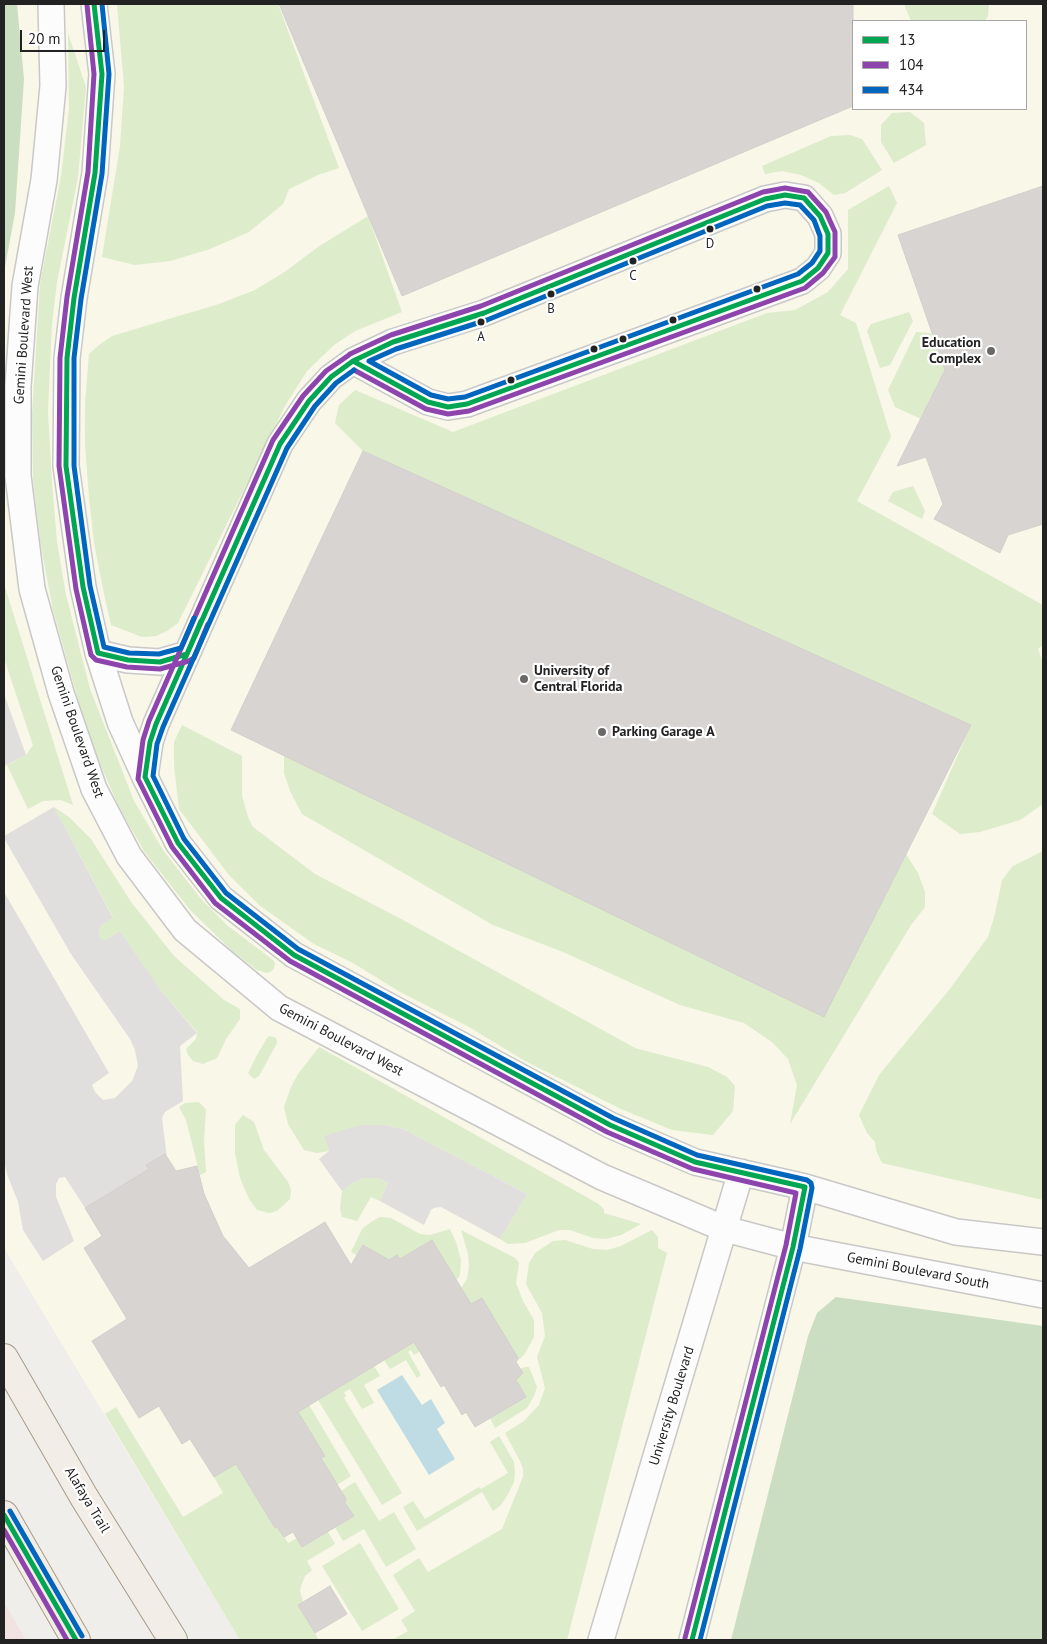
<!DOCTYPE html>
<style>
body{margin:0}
#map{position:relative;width:1047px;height:1644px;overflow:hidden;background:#f0eeeb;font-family:"PT Sans",sans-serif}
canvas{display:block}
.frame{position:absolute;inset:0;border:5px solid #222;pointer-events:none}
.legend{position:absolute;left:852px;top:20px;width:175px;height:90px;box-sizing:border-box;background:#fff;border:1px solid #a7a7a7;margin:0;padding:6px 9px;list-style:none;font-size:15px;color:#222}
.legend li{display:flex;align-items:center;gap:10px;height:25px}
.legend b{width:25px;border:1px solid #a7a7a7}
.scale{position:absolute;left:20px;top:30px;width:85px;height:22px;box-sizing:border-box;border:2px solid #222;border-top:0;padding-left:6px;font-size:15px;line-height:18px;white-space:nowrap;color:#222;-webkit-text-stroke:4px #fff;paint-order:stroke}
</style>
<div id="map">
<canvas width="1047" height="1644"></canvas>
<div class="frame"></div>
<ul class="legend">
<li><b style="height:6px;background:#00a651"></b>13</li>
<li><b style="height:6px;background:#8e44ad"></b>104</li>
<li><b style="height:6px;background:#0065bd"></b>434</li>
</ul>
<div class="scale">20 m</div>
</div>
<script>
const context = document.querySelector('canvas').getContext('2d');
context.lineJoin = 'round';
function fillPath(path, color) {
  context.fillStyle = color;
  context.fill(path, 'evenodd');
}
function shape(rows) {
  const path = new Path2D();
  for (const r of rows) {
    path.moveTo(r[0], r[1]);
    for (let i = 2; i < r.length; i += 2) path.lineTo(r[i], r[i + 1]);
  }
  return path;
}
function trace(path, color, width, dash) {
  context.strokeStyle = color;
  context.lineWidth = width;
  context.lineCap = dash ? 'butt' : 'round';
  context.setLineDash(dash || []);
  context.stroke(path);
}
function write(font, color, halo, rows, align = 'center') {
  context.font = font + ' "PT Sans",sans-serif';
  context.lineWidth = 4.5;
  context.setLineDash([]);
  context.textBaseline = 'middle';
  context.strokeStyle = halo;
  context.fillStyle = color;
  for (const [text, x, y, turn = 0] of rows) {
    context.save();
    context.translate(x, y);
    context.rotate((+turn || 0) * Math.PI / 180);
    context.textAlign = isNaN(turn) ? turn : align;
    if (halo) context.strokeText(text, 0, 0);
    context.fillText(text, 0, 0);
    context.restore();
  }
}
const commercial = shape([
 [4,1602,26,1640,4,1640]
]);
const education = shape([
 [4,4,1043,4,1043,1640,240,1640,4,1248],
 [853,21,1026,21,1026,109,853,109]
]);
const grass = shape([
 [117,4,278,4,339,168,318,175,289,189,283,204,249,232,210,249,170,261,135,265,102,257,120,146,124,87],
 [904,4,989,4,988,16,985,21,911,21],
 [68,33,86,87,78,178,57,282,52,324,48,411,52,483,57,542,66,595,90,689,134,801,163,850,201,899,228,926,273,960,275,963,274,968,272,971,267,973,257,970,232,951,214,933,191,911,144,851,119,807,98,759,82,714,53,610,41,547,33,480,32,414,40,284,61,176,69,109],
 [910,112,924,123,926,145,894,163,881,142,881,125,892,113],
 [850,135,862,139,882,170,845,193,834,195,819,183,801,175,782,171,765,174,762,166,831,136],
 [889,186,897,203,840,315,856,323,891,437,857,501,1043,605,1043,645,1038,649,1043,663,1043,804,1020,820,980,832,960,834,932,814,971,725,363,451,335,423,339,405,355,390,453,432,767,313,795,310,828,292,848,269,848,210],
 [368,216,402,312,355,331,334,345,307,371,285,406,178,623,167,631,156,636,142,637,111,625,104,594,94,543,89,497,85,444,85,403,89,354,99,345,112,336,219,304,255,290,286,271,318,247],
 [909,312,913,321,890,365,880,368,867,331,871,324],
 [916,332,931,333,945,370,921,419,895,407,888,390],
 [913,486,925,511,922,519,888,501,893,492],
 [4,572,5,587,73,805,61,800,43,801,28,809,7,765,26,755,33,745,4,658],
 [182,725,242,756,242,796,248,817,253,827,315,874,403,920,635,1048,708,1067,727,1077,735,1086,733,1111,713,1135,672,1130,621,1109,525,1061,469,1027,400,992,353,963,314,944,259,905,229,875,179,809,174,766,174,742],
 [284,755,906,854,918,873,925,892,925,907,911,925,790,1124,797,1085,788,1059,772,1042,744,1023,680,1005,563,952,493,925,302,814,290,791,284,773],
 [54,807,69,817,91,839,131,902,174,956,224,1000,240,1009,240,1019,226,1039,217,1058,203,1064,193,1061,188,1055,186,1049,196,1039,197,1032,162,992,120,931,106,940,101,940,97,934,101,925,113,917],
 [1043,851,1043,1200,882,1163,876,1150,875,1142,867,1133,859,1115,879,1075,949,990,988,937,995,914,1002,880,1013,866],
 [270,1036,276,1038,277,1043,259,1076,254,1079,248,1073,257,1055,267,1038],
 [319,1047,597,1203,604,1209,604,1213,641,1224,621,1235,606,1239,593,1238,570,1230,559,1230,525,1243,508,1244,500,1239,527,1194,403,1129,384,1125,325,1137,329,1151,317,1153,304,1150,288,1124,284,1107,291,1087,298,1074],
 [198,1102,202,1105,206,1110,204,1141,206,1172,200,1175,186,1120,179,1107,185,1103],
 [243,1115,254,1122,264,1150,288,1182,291,1190,290,1199,277,1211,269,1213,257,1210,249,1199,240,1178,235,1153,235,1125],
 [364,1178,379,1178,388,1183,380,1201,371,1197,357,1221,342,1217,340,1208,342,1191,352,1183],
 [380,1217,391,1218,420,1234,430,1235,450,1229,456,1242,461,1260,460,1275,454,1284,453,1275,432,1240,400,1259,389,1260,364,1245,357,1255,351,1252,362,1229,371,1222],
 [461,1230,515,1258,519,1263,516,1283,523,1301,534,1320,534,1337,524,1355,516,1362,518,1358,482,1298,461,1310,459,1291,467,1279,469,1266,468,1254],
 [652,1230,658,1237,658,1248,667,1253,567,1640,392,1640,408,1631,401,1620,415,1611,393,1575,419,1558,428,1572,502,1529,523,1477,523,1469,520,1461,505,1433,524,1421,539,1405,545,1388,537,1357,545,1336,542,1313,526,1284,529,1263,535,1253,553,1241,565,1240,593,1249,607,1250,621,1246],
 [418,1339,420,1351,414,1355,411,1350,408,1352,421,1375,417,1378,406,1360,390,1369,384,1360],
 [374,1366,380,1376,364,1385,374,1403,362,1409,350,1389,344,1392,346,1396,344,1398,402,1493,382,1505,318,1400],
 [525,1367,529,1367,537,1387,534,1396,527,1408,495,1428,490,1418,525,1397,516,1380,522,1373,520,1369],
 [309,1405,351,1476,337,1485,293,1415],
 [116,1407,183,1517,223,1493,214,1477,236,1464,275,1528,278,1527,288,1543,297,1538,302,1547,328,1532,335,1544,307,1561,312,1570,305,1576,301,1586,300,1591,303,1602,298,1605,319,1640,240,1640,105,1414],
 [499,1436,514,1462,515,1472,514,1482,507,1496,500,1506,493,1511,482,1492,417,1531,403,1507,413,1501,425,1519,479,1487,481,1489,508,1473,490,1442],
 [355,1482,379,1521,394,1512,416,1549,386,1567,364,1529,343,1541,335,1527,354,1516,345,1503,346,1499,341,1491],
 [360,1543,399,1609,362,1631,322,1566]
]);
const forest = shape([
 [4,4,17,4,24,79,15,213,4,272],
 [836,1297,1043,1326,1043,1640,731,1640,808,1336,817,1313]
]);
const parking = shape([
 [4,694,26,755,4,766],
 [54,807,113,918,101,925,98,934,101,939,106,940,120,931,162,992,197,1033,180,1046,183,1101,165,1112,162,1118,167,1158,165,1154,147,1164,149,1169,85,1208,65,1177,59,1178,56,1184,56,1197,74,1241,43,1261,23,1230,18,1202,7,1174,4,1160,4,892,109,1073,92,1085,95,1092,103,1100,115,1098,132,1081,138,1066,135,1050,130,1039,71,954,4,838,4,836],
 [361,1125,384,1125,403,1129,527,1194,500,1239,441,1207,434,1208,431,1210,424,1225,380,1201,388,1183,379,1178,364,1178,352,1183,342,1191,319,1159,329,1151,324,1136]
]);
const water = shape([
 [402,1375,422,1405,431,1399,445,1423,437,1429,455,1459,429,1475,377,1390]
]);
const building = shape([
 [279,4,853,4,853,106,402,296,279,4],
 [1043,186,1043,524,1008,535,1000,553,934,519,943,504,926,457,897,466,945,370,898,235,1043,186],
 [363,451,971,725,824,1017,231,730,363,451],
 [165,1154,176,1171,197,1166,204,1194,223,1236,249,1268,325,1222,351,1265,363,1245,389,1260,397,1255,400,1259,432,1240,471,1304,482,1298,518,1358,516,1362,523,1373,516,1380,526,1397,475,1427,466,1412,462,1415,444,1385,441,1387,414,1342,298,1412,325,1456,321,1458,346,1499,345,1503,354,1516,302,1547,293,1532,284,1537,277,1527,275,1528,236,1464,214,1477,190,1439,182,1444,159,1406,139,1418,92,1341,127,1319,84,1248,102,1236,85,1208,149,1169,146,1165,165,1154],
 [330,1586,347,1614,315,1633,298,1605,330,1586]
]);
const street = shape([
 [51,4,53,86,44,180,25,286,18,386,18,476,32,589,61,693,94,789,129,856,185,930,279,1008,602,1177,725,1229,793,1247,1043,1295],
 [94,4,102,74,95,173,74,298,67,358,66,466,83,587,98,653,120,722,145,777,178,843,221,898,294,955,610,1125,695,1162,805,1187,956,1232,1043,1242],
 [98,653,128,660,160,662,187,654],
 [145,777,150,742,156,724,280,444,309,401,331,377,353,361,393,342,484,313,765,199,785,195,804,198,820,216,828,234,828,253,818,268,802,281,467,404,448,407,428,402,353,361],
 [601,1640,741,1172],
 [692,1640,793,1247,805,1187]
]);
const primary = shape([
 [4,1358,84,1497,173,1640],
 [4,1515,76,1640]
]);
const bus1 = shape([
 [94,4,102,74,95,173,74,298,67,358,66,466,83,587,98,653,128,660,160,662,187,654,201,621],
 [785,195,804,198,820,216,828,234,828,253,818,268,802,281,467,404,448,407,428,402,353,361,393,342,484,313,765,199,785,195],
 [353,361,331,377,309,401,280,444,156,724,150,742,145,777,178,843,221,898,294,955,610,1125,695,1162,805,1187,793,1247,692,1640],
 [4,1515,76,1640]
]);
const bus2 = shape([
 [87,5,94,74,88,172,67,297,60,358,59,466,76,589,91,655,96,660,127,667,160,669,189,661,194,658,208,624],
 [350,354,391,335,481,306,763,192,785,188,808,192,826,212,835,232,835,257,823,273,805,288,469,411,448,414,426,409,354,370],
 [349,355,326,371,303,396,273,440,149,721,143,740,138,779,172,847,215,903,290,961,607,1132,693,1169,796,1193,786,1245,685,1638],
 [4,1530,67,1640]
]);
const bus3 = shape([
 [102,4,109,74,102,174,81,299,74,358,74,466,90,586,104,647,129,653,159,654,181,648,194,618],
 [785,203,800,205,814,220,820,236,820,251,812,263,798,274,465,397,448,399,431,395,369,361,396,349,487,320,767,206,785,203],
 [354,370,336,383,315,406,287,448,163,727,157,744,153,776,184,839,226,893,298,949,613,1118,697,1155,807,1180,811,1183,812,1188,800,1249,700,1640],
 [10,1511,82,1636]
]);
const markers = [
 [710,229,4.5,"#222"],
 [633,261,4.5,"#222"],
 [757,289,4.5,"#222"],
 [551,294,4.5,"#222"],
 [673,320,4.5,"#222"],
 [481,322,4.5,"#222"],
 [623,339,4.5,"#222"],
 [594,349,4.5,"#222"],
 [991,351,5,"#6a6968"],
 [511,380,4.5,"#222"],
 [524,679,5,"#6a6968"],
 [602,732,5,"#6a6968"]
];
const busNames = [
 ["D",710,244],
 ["C",633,276],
 ["B",551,309],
 ["A",481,337]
];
const streetNames = [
 ["Gemini Boulevard West",24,335,-86],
 ["Gemini Boulevard West",77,732,71],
 ["Gemini Boulevard West",341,1040,28],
 ["Gemini Boulevard South",918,1271,11],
 ["University Boulevard",672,1406,-73],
 ["Alafaya Trail",87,1500,59]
];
const poiNames = [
 ["Education",981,343,"right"],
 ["Complex",981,359,"right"],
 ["University of",534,671],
 ["Central Florida",534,687],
 ["Parking Garage A",612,732]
];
fillPath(commercial, '#f1e3e1');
fillPath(education, '#f8f7e8');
fillPath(grass, '#ddeccb');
fillPath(forest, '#cbdec1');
fillPath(parking, '#e0dfde');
fillPath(water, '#bfdbe3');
fillPath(building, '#d7d4d2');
trace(building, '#d3d0cc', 1);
trace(street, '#c9c8c7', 28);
trace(primary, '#a79c86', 30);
trace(street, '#fdfcfc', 25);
trace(primary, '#f3ede7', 28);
trace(bus1, '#00a651', 5);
trace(bus2, '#8e44ad', 5);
trace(bus3, '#0065bd', 5);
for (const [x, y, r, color] of markers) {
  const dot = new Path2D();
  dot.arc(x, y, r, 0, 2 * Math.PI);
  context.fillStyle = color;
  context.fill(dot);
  trace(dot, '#fff', 2);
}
write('13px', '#222', '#fff', busNames);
write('14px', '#222', '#fff', streetNames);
write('bold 14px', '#222', '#fff', poiNames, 'left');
</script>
